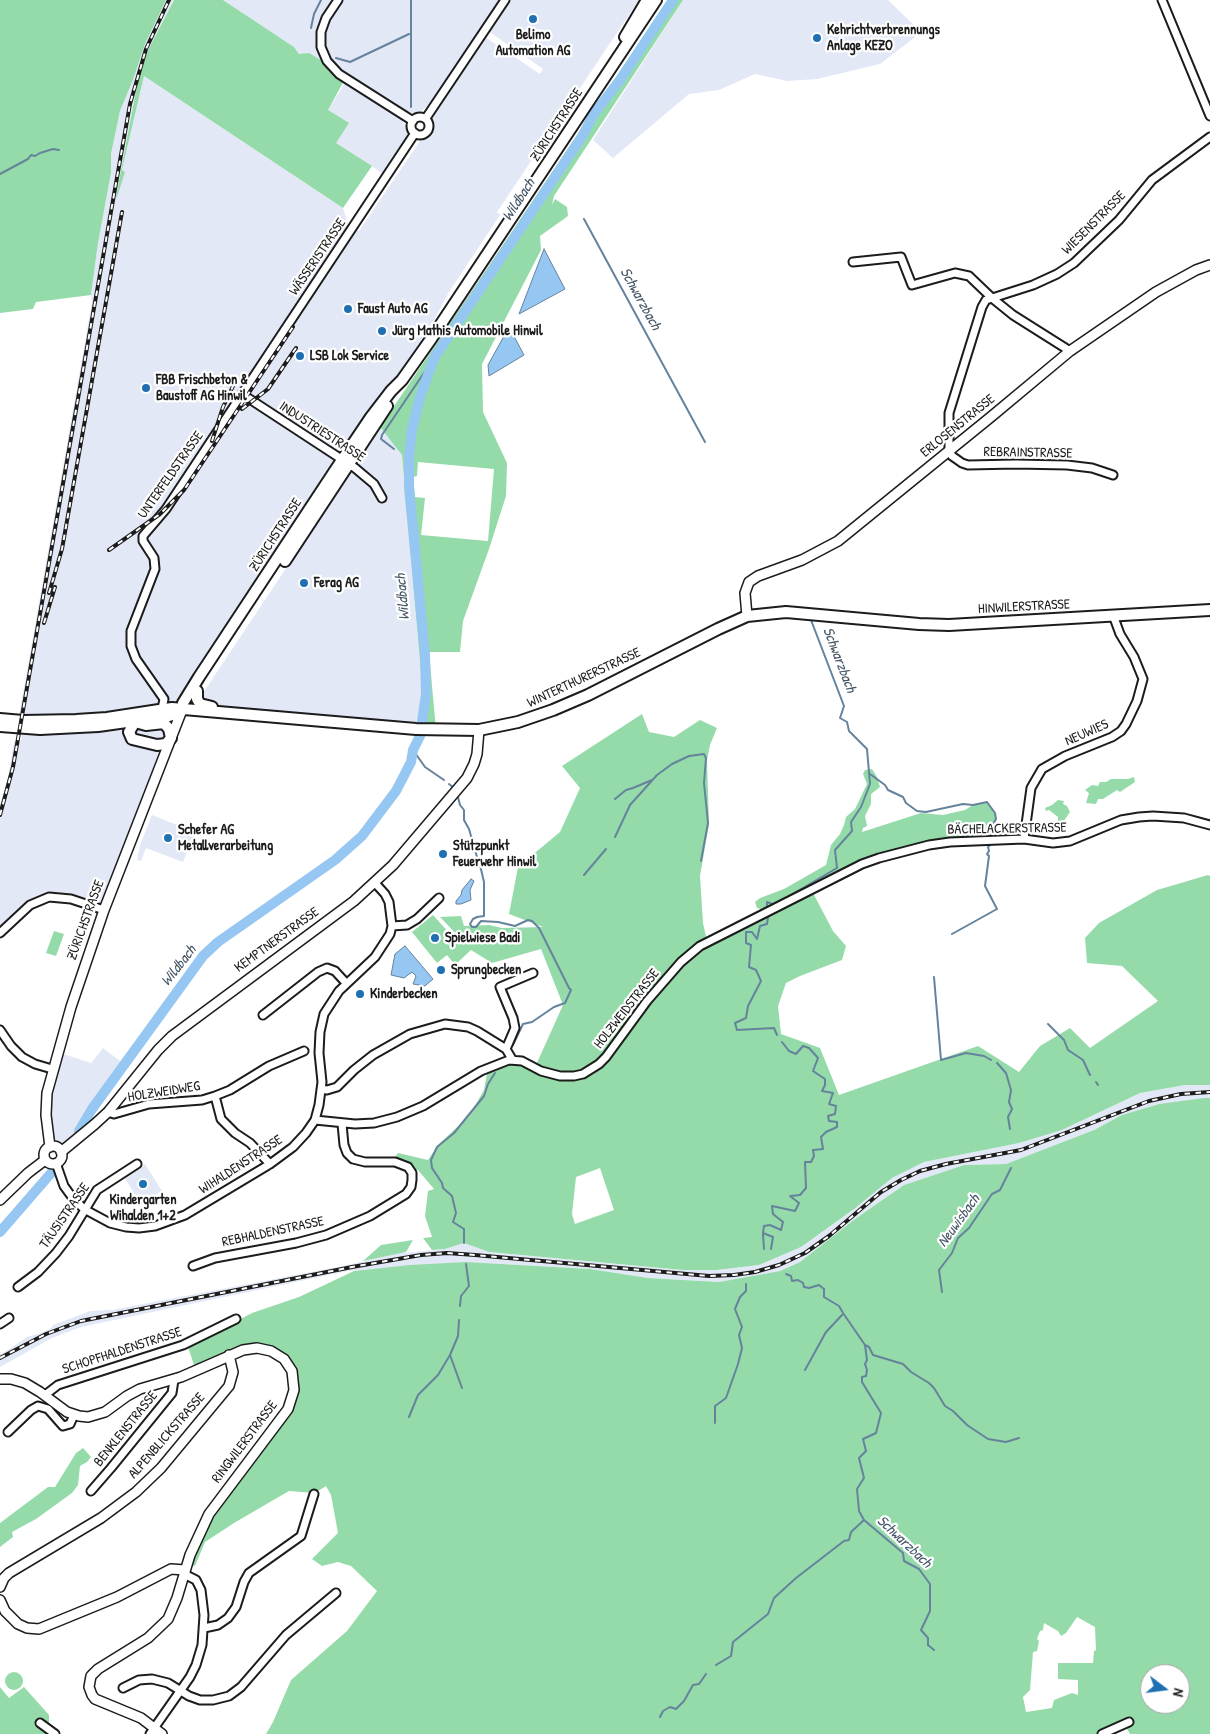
<!DOCTYPE html>
<meta charset="utf-8">
<style>
body{margin:0}
#map{position:relative;width:1210px;height:1734px;overflow:hidden;background:#fff;font-family:"Patrick Hand",sans-serif}
canvas{display:block}
.north{position:absolute;left:1140px;top:1664px;width:50px;height:50px;box-sizing:border-box;background:#fff;border:1px solid #a4a4a4;border-radius:50%;rotate:105deg;font-size:14px;font-weight:700;line-height:20px;text-align:center;color:#1c1c1c}
.north::after{content:'';display:block;margin:auto;width:18px;height:22px;background:#1f6fb2;clip-path:polygon(50% 0,100% 100%,50% 72%,0 100%)}
</style>
<div id="map">
<canvas width="1210" height="1734"></canvas>
<div class="north">N</div>
</div>
<script>
const context = document.querySelector('canvas').getContext('2d');
context.lineJoin = 'round';
function fillPath(path, color) {
  context.fillStyle = color;
  context.fill(path, 'evenodd');
}
function shape(rows) {
  const path = new Path2D();
  for (const r of rows) {
    if (r.length === 3) {
      path.moveTo(r[0] + r[2], r[1]);
      path.arc(r[0], r[1], r[2], 0, 2 * Math.PI);
      continue;
    }
    path.moveTo(r[0], r[1]);
    for (let i = 2; i < r.length; i += 2) path.lineTo(r[i], r[i + 1]);
  }
  return path;
}
function trace(path, color, width, dash) {
  context.strokeStyle = color;
  context.lineWidth = width;
  context.lineCap = dash ? 'butt' : 'round';
  context.setLineDash(dash || []);
  context.stroke(path);
}
function write(font, color, halo, rows, align = 'center') {
  context.font = font + ' "Patrick Hand",sans-serif';
  context.lineWidth = 4.5;
  context.setLineDash([]);
  context.textBaseline = 'middle';
  context.strokeStyle = halo;
  context.fillStyle = color;
  for (const [text, x, y, turn = 0] of rows) {
    context.save();
    context.translate(x, y);
    context.rotate((+turn || 0) * Math.PI / 180);
    context.textAlign = isNaN(turn) ? turn : align;
    if (halo) context.strokeText(text, 0, 0);
    context.fillText(text, 0, 0);
    context.restore();
  }
}
const built = shape([
 [166,0,174,0,146,54,138,80,116,197,124,171,122,171,144,76,343,208,348,224,359,231,422,138,430,133,432,128,432,119,437,109,485,37,540,74,543,69,481,26,429,104,421,112,416,114,407,111,402,121,407,127,407,136,382,173,336,143,328,110,343,86,345,79,299,54,294,47,223,0,639,0,497,212,500,215,449,292,402,380,199,677,104,910,76,900,41,899,0,933,0,806,8,778,14,741,21,741,25,717,19,716,92,302,91,295,98,243,111,173,111,154,120,111,133,80,145,44],
 [683,0,888,0,919,30,914,38,880,64,817,79,787,81,755,74,719,90,689,94,613,158,593,140],
 [380,427,402,455,423,696,416,729,239,713,202,699,203,693],
 [152,815,177,825,178,823,192,829,191,831,195,833,183,862,146,848,141,861,137,860,140,845],
 [103,1048,124,1064,83,1122,76,1141,67,1147,49,1138,47,1123,57,1052,91,1063],
 [1185,1085,1210,1085,1210,1098,1159,1104,1122,1115,1094,1130,1006,1164,964,1165,904,1185,855,1219,800,1262,780,1271,720,1282,648,1278,590,1269,466,1262,348,1271,81,1327,52,1338,0,1367,0,1355,27,1337,41,1333,51,1328,53,1325,90,1311,112,1310,348,1265,392,1254,445,1249,464,1243,489,1252,683,1270,717,1270,759,1265,801,1247,854,1209,892,1178,924,1162,1019,1143,1062,1130,1140,1093],
 [145,1164,162,1191,141,1204,124,1177]
]);
const green = shape([
 [0,0,166,0,145,44,133,80,120,111,111,154,111,173,98,243,91,295,36,302,33,309,0,313],
 [174,0,223,0,294,47,299,54,309,53,329,65,345,79,328,110,349,123,336,143,372,166,343,208,144,76,122,170,125,172,117,197,116,197,138,80,146,54],
 [668,0,683,0,554,196,552,205,555,199,567,207,568,216,540,236,541,250,482,364,483,412,507,463,506,496,489,549,463,621,460,652,429,652,436,730,416,729,423,696,402,455,380,427],
 [418,462,494,469,488,541,421,535,425,498,415,497,413,477,417,476],
 [642,714,649,732,674,737,700,720,717,728,710,745,707,760,709,824,700,876,703,923,707,941,812,891,833,931,846,946,842,960,800,976,786,983,778,1006,781,1034,820,1048,839,1095,978,1046,1019,1072,1040,1046,1070,1028,1090,1048,1158,1001,1122,966,1087,963,1085,938,1099,923,1157,890,1208,875,1210,876,1210,1085,1185,1085,1140,1093,1062,1130,1019,1143,924,1162,892,1178,854,1209,801,1247,759,1265,717,1270,683,1270,489,1252,464,1243,445,1249,432,1250,423,1238,432,1237,425,1216,428,1191,434,1189,418,1170,411,1171,392,1161,398,1153,428,1160,438,1145,469,1116,484,1090,489,1063,515,1057,536,1065,563,1005,541,949,492,963,471,950,455,965,447,955,437,963,412,932,433,915,459,944,462,940,440,917,461,916,464,926,489,925,502,928,543,927,509,914,518,867,560,832,580,788,562,766],
 [600,1168,614,1210,575,1224,572,1214,576,1177],
 [872,769,877,777,880,787,871,794,871,804,865,816,867,826,863,828,862,832,921,813,943,815,965,810,973,805,987,802,995,813,996,819,992,826,994,837,950,842,879,858,766,911,757,908,755,902,760,898,784,889,826,865,831,845,840,834,844,825,846,817,855,809,867,784,863,774,865,770],
 [1134,777,1135,782,1120,792,1117,790,1103,799,1098,799,1096,804,1086,803,1089,793,1085,790,1092,785,1098,786,1100,782,1106,782,1111,779,1128,779],
 [1058,800,1064,801,1063,804,1067,806,1070,812,1063,822,1058,821,1058,817,1049,810,1046,811,1045,808,1052,805],
 [54,931,64,934,56,956,46,953],
 [1204,1098,1210,1098,1210,1734,1130,1734,1124,1724,1102,1734,266,1734,273,1722,291,1680,347,1631,377,1591,351,1566,338,1562,322,1566,312,1559,338,1533,331,1495,326,1486,315,1493,289,1491,234,1523,205,1542,195,1566,187,1564,203,1525,278,1424,294,1390,286,1362,253,1348,196,1371,188,1347,252,1313,299,1297,354,1271,410,1265,466,1262,590,1269,648,1278,719,1282,780,1271,800,1262,855,1219,904,1185,964,1165,1006,1164,1094,1130,1122,1115,1159,1104],
 [1077,1617,1095,1627,1096,1650,1094,1651,1093,1663,1058,1663,1058,1679,1078,1680,1078,1695,1072,1693,1054,1700,1052,1708,1026,1712,1023,1697,1030,1690,1033,1652,1037,1651,1039,1641,1037,1639,1040,1631,1043,1630,1044,1623,1058,1631,1061,1636,1066,1633],
 [1150,1674,1180,1674,1180,1704,1150,1704],
 [413,1240,406,1252,363,1261,381,1245],
 [83,1448,91,1457,87,1462,80,1466,78,1485,72,1493,36,1519,12,1532,13,1537,0,1547,0,1523,48,1487,55,1487,76,1453],
 [14,1681,9],
 [0,1687,9,1698,24,1687,49,1715,49,1730,55,1734,0,1734]
]);
const water = shape([
 [544,249,565,289,519,314,544,249],
 [509,327,524,355,489,376,488,365,509,327],
 [471,879,474,881,470,890,471,900,461,904,456,904,456,901,461,895,462,890,471,879],
 [405,946,433,979,425,986,413,984,416,976,412,972,404,978,391,975,395,954,405,946]
]);
const stream = shape([
 [411,0,411,107],
 [311,28,314,14,321,0],
 [336,58,350,62,409,34],
 [0,174,28,159,31,155,35,156,40,153,53,149,59,150],
 [584,219,705,442],
 [394,449,381,439,382,435,434,358],
 [413,750,425,767,444,780],
 [870,774,885,785,888,790,903,797,906,803,917,811,926,812,963,804,973,805,987,802,995,813,996,819,992,826,994,837],
 [449,784,454,788],
 [458,797,460,805,464,810,464,820,469,829,477,857],
 [615,799,626,790,633,788,652,780],
 [615,837,630,805,657,775,672,764,689,756,704,754,706,758,704,783,708,823,701,861],
 [480,865,484,882,484,916,477,917,473,919,470,924,472,927,476,927,481,921,498,922,515,926,528,920,532,921,539,928,569,988,571,990,565,1003,554,1007,532,1022,523,1024,513,1045],
 [584,875,606,849],
 [779,902,837,868,835,850,852,831,851,822,861,807,870,784,867,749,849,731,847,722,840,718,844,706,811,620],
 [767,909,767,902,775,905],
 [768,917,767,924,760,926,757,939,752,932,746,932,746,943,751,945,749,967,756,970,761,981,748,1006,746,1018,735,1023,737,1030,774,1028,777,1035],
 [952,934,997,909,985,886,989,856,987,854,989,851,988,847,992,843],
 [934,977,941,1060,966,1053,984,1056,991,1060],
 [1048,1024,1064,1040,1068,1050,1083,1060,1090,1075],
 [997,1063,1006,1073,1011,1090,1009,1102,1012,1109,1008,1117,1010,1129],
 [1096,1082,1098,1085],
 [763,1234,764,1249],
 [464,1243,464,1229,453,1222,456,1213,452,1196,443,1188,442,1183,432,1168,431,1160,437,1147,454,1133,484,1096,488,1084,495,1073],
 [771,1249,773,1237,763,1233,764,1226,770,1225,781,1230,783,1222,773,1214,772,1206,795,1211,799,1203,790,1196,800,1195,806,1188,805,1162,811,1162,814,1156,813,1150,823,1149,821,1137,826,1132,837,1127,837,1122,829,1121,828,1116,835,1114,836,1106,829,1104,833,1093,822,1091,825,1085,825,1079,813,1071,818,1058,809,1048,803,1046,796,1054,789,1051,782,1042],
 [786,1274,791,1276,792,1281,798,1280,803,1283,804,1287,809,1288,819,1285,824,1289,824,1297,839,1306,843,1313,865,1345,867,1360,865,1364,867,1370,866,1376,862,1377,862,1382,881,1413,876,1433,863,1439,866,1451,859,1458,864,1478,857,1489,859,1511,864,1520,903,1553,904,1561,919,1569,930,1584,930,1611,921,1630,928,1638,928,1645,934,1650],
 [942,1292,939,1270,952,1253,958,1238,969,1228,992,1194,1000,1190,1011,1168],
 [460,1306,461,1296,469,1286,466,1264],
 [459,1320,458,1336,450,1355,462,1388],
 [865,1345,869,1347,873,1355,903,1364,911,1372,929,1383,934,1388,945,1406,953,1411,967,1425,988,1439,1006,1442,1019,1438],
 [805,1370,826,1332,842,1315],
 [409,1417,418,1395,438,1375,450,1355],
 [715,1423,715,1406,726,1398,738,1364,742,1348,739,1335,742,1327,735,1309,740,1297,746,1291,746,1284],
 [716,1665,731,1656,733,1642,768,1614,774,1598,796,1578,844,1541,849,1540,851,1532,864,1520],
 [660,1717,663,1711,670,1707,676,1709,684,1701,693,1685,699,1684,706,1674]
]);
const river = shape([
 [79,1131,92,1109,203,956,218,942,335,860,362,836,396,791,411,762,413,750,420,736,426,694,425,655,409,487,409,456,412,429,420,397,434,358,583,135,593,115,620,80,673,0],
 [0,1232,52,1172]
]);
const minor = shape([
 [338,0,326,18,321,32,321,47,327,61,339,74,413,121],
 [1162,0,1210,116],
 [420,126,9],
 [426,118,505,0],
 [853,262,901,257,912,285,955,273,969,276,992,298,1013,315,1070,351],
 [242,394,355,468,374,484,382,498],
 [1113,475,1092,468,1067,465,1016,464,968,465,962,463,952,456,949,450,949,413,982,307,986,300,1033,285,1057,274,1074,263,1119,220,1152,180,1210,137],
 [162,709,164,699,136,659,131,646,131,631,155,569,154,558,143,541,143,536,166,509,415,133],
 [1024,839,1031,788,1042,769,1065,756,1112,737,1121,731,1126,724,1137,701,1143,679,1134,657,1120,634,1113,615],
 [392,926,407,925,417,919,439,898],
 [0,933,30,905,49,897,71,899,104,910],
 [263,1015,318,972,327,968,335,971,346,983],
 [0,1030,11,1046,22,1057,35,1064,52,1069],
 [506,1049,515,1028,513,1018,500,987,533,973],
 [321,1089,327,1090,337,1087,354,1070,373,1055,410,1034,445,1024,468,1027,477,1031,506,1049,512,1059],
 [215,1096,221,1119,235,1133,250,1143,270,1164],
 [108,1112,114,1114,149,1104,202,1100,215,1096,230,1090,269,1066,304,1051],
 [315,1120,355,1124,374,1123,397,1117,423,1106,481,1071,509,1060,522,1061,541,1071,560,1076,574,1076,583,1074,599,1064,606,1057,647,1001,681,962,700,946,862,864,879,858,929,845,950,842,1024,839,1053,843,1070,841,1121,820,1139,817,1153,816,1184,818,1210,825],
 [56,1163,64,1186,72,1197,84,1209,110,1223,126,1227,139,1228,155,1226,185,1215,270,1164,293,1147,306,1133,315,1120,319,1105,322,1082,319,1053,320,1032,324,1014,339,991,375,957,390,934,392,926,389,902,385,894,375,883],
 [193,1266,215,1258,296,1243,326,1235,370,1216,406,1194,411,1187,412,1180,412,1173,408,1167,395,1162,365,1162,353,1159,347,1153,344,1145,342,1124],
 [18,1287,38,1272,56,1253,69,1236,97,1190,137,1164],
 [0,1324,9,1318],
 [45,1395,58,1385,183,1345,236,1319],
 [8,1432,31,1410,38,1406,48,1409,63,1426,70,1424,74,1415],
 [91,1491,111,1468,172,1393,174,1380],
 [204,1628,218,1625,228,1618,236,1607,244,1582,249,1573,301,1536,314,1494],
 [123,1688,139,1680,152,1679,168,1683,189,1696,200,1700,213,1700,229,1696,241,1687,286,1635,336,1593],
 [40,1723,55,1734],
 [150,1734,190,1677,196,1665,202,1645,204,1615,201,1590,196,1580,184,1574],
 [1102,1734,1129,1722]
]);
const tertiary = shape([
 [747,616,745,593,749,582,758,576,802,560,838,541,992,416,1070,351,1156,292,1196,270,1210,265],
 [53,1155,9],
 [50,1147,46,1115,47,1093,71,1007,104,910,182,710],
 [61,1152,95,1124,108,1112,158,1050,172,1036,354,901,393,865,467,778,474,764,477,754,479,730],
 [0,1200,28,1173,45,1160],
 [0,1379,11,1379,25,1383,40,1392,67,1412,79,1416,88,1417,105,1412,127,1396,140,1389,181,1377,243,1350,257,1348,271,1351,284,1359,292,1371,294,1390,288,1409,209,1514,190,1555,177,1598,168,1619,148,1638,98,1669,91,1676,89,1687,92,1695,95,1699,141,1718,162,1734],
 [0,1587,4,1578,9,1573,101,1518,136,1492,161,1468,229,1386,233,1372,229,1355],
 [0,1600,5,1611,18,1624,27,1628,39,1629,117,1597,171,1569,185,1570]
]);
const secondary = shape([
 [625,37,647,0],
 [285,561,387,406],
 [197,691,197,699,200,704,212,707],
 [182,710,183,703,199,677,334,472,371,417,391,391,402,380,431,339,656,0],
 [0,719,23,721,76,720,107,718,172,708,416,729,479,730,518,722,553,710,588,695,718,629,747,616,786,612,919,624,949,625,1210,610],
 [135,722,146,725,164,723,169,729,171,738,166,744,157,745,132,739,129,732,135,722],
 [0,726,40,729,98,726,169,716,178,713,184,709]
]);
const rail = shape([
 [242,409,268,389,296,348],
 [212,441,223,407,236,380],
 [109,550,160,514,184,490,293,327],
 [49,593,62,549,122,212],
 [44,623,55,587],
 [0,815,13,767,130,104,146,49,169,0],
 [0,1358,46,1334,81,1321,352,1267,421,1255,447,1253,475,1255,709,1276,734,1275,755,1272,779,1265,805,1253,829,1236,881,1192,901,1180,920,1171,946,1164,1021,1150,1149,1101,1181,1094,1210,1092]
]);
const markers = [
 [533,19,5,"#1f6fb2"],
 [817,38,5,"#1f6fb2"],
 [348,309,5,"#1f6fb2"],
 [382,331,5,"#1f6fb2"],
 [300,356,5,"#1f6fb2"],
 [146,388,5,"#1f6fb2"],
 [304,583,5,"#1f6fb2"],
 [168,838,5,"#1f6fb2"],
 [443,854,5,"#1f6fb2"],
 [435,938,5,"#1f6fb2"],
 [441,970,5,"#1f6fb2"],
 [360,994,5,"#1f6fb2"],
 [143,1184,5,"#1f6fb2"]
];
const poiNames = [
 ["Kehrichtverbrennungs",827,30],
 ["Anlage KEZO",827,46],
 ["Belimo",533,35,"center"],
 ["Automation AG",533,51,"center"],
 ["Faust Auto AG",358,309],
 ["Jürg Mathis Automobile Hinwil",392,331],
 ["LSB Lok Service",310,356],
 ["FBB Frischbeton &",156,380],
 ["Baustoff AG Hinwil",156,396],
 ["Ferag AG",314,583],
 ["Schefer AG",178,830],
 ["Metallverarbeitung",178,846],
 ["Stützpunkt",453,846],
 ["Feuerwehr Hinwil",453,862],
 ["Spielwiese Badi",445,938],
 ["Sprungbecken",451,970],
 ["Kinderbecken",370,994],
 ["Kindergarten",143,1200,"center"],
 ["Wihalden 1+2",143,1216,"center"]
];
const streetNames = [
 ["ZÜRICHSTRASSE",557,125,-57],
 ["WIESENSTRASSE",1094,223,-45],
 ["WÄSSERISTRASSE",318,257,-56],
 ["ERLOSENSTRASSE",958,426,-39],
 ["INDUSTRIESTRASSE",322,432,33],
 ["REBRAINSTRASSE",1028,453,1],
 ["UNTERFELDSTRASSE",171,475,-55],
 ["ZÜRICHSTRASSE",276,535,-57],
 ["HINWILERSTRASSE",1024,607,-3],
 ["WINTERTHURERSTRASSE",584,678,-25],
 ["NEUWIES",1087,733,-24],
 ["BÄCHELACKERSTRASSE",1007,829,-1],
 ["ZÜRICHSTRASSE",86,920,-70],
 ["KEMPTNERSTRASSE",277,940,-36],
 ["HOLZWEIDSTRASSE",627,1009,-52],
 ["HOLZWEIDWEG",164,1092,-9],
 ["WIHALDENSTRASSE",241,1165,-33],
 ["TÄUSISTRASSE",65,1216,-55],
 ["REBHALDENSTRASSE",273,1232,-12],
 ["SCHOPFHALDENSTRASSE",122,1351,-18],
 ["BENKLENSTRASSE",126,1429,-51],
 ["ALPENBLICKSTRASSE",167,1436,-49],
 ["RINGWILERSTRASSE",245,1442,-53]
];
const waterNames = [
 ["Wildbach",519,200,-57],
 ["Schwarzbach",640,299,61],
 ["Wildbach",403,597,-95],
 ["Schwarzbach",839,660,69],
 ["Wildbach",179,966,-52],
 ["Neuwisbach",959,1221,-54],
 ["Schwarzbach",904,1542,43]
];
fillPath(built, '#e2e8f6');
fillPath(green, '#95dba9');
fillPath(water, '#96c7f2');
trace(water, '#65839c', 1);
trace(stream, '#65839c', 2);
trace(river, '#96c7f2', 10);
trace(minor, '#1c1c1c', 11);
trace(tertiary, '#1c1c1c', 12);
trace(secondary, '#1c1c1c', 14);
trace(minor, '#fff', 7);
trace(tertiary, '#fff', 9);
trace(secondary, '#fff', 10);
trace(rail, '#1c1c1c', 4);
trace(rail, '#fff', 2, [5.5]);
for (const [x, y, r, color] of markers) {
  const dot = new Path2D();
  dot.arc(x, y, r, 0, 2 * Math.PI);
  context.fillStyle = color;
  context.fill(dot);
  trace(dot, '#fff', 2);
}
write('bold 14px', '#1c1c1c', '#fff', poiNames, 'left');
write('14px', '#1c1c1c', '#fff', streetNames);
write('italic 15px', '#475867', '#fff', waterNames);
</script>
